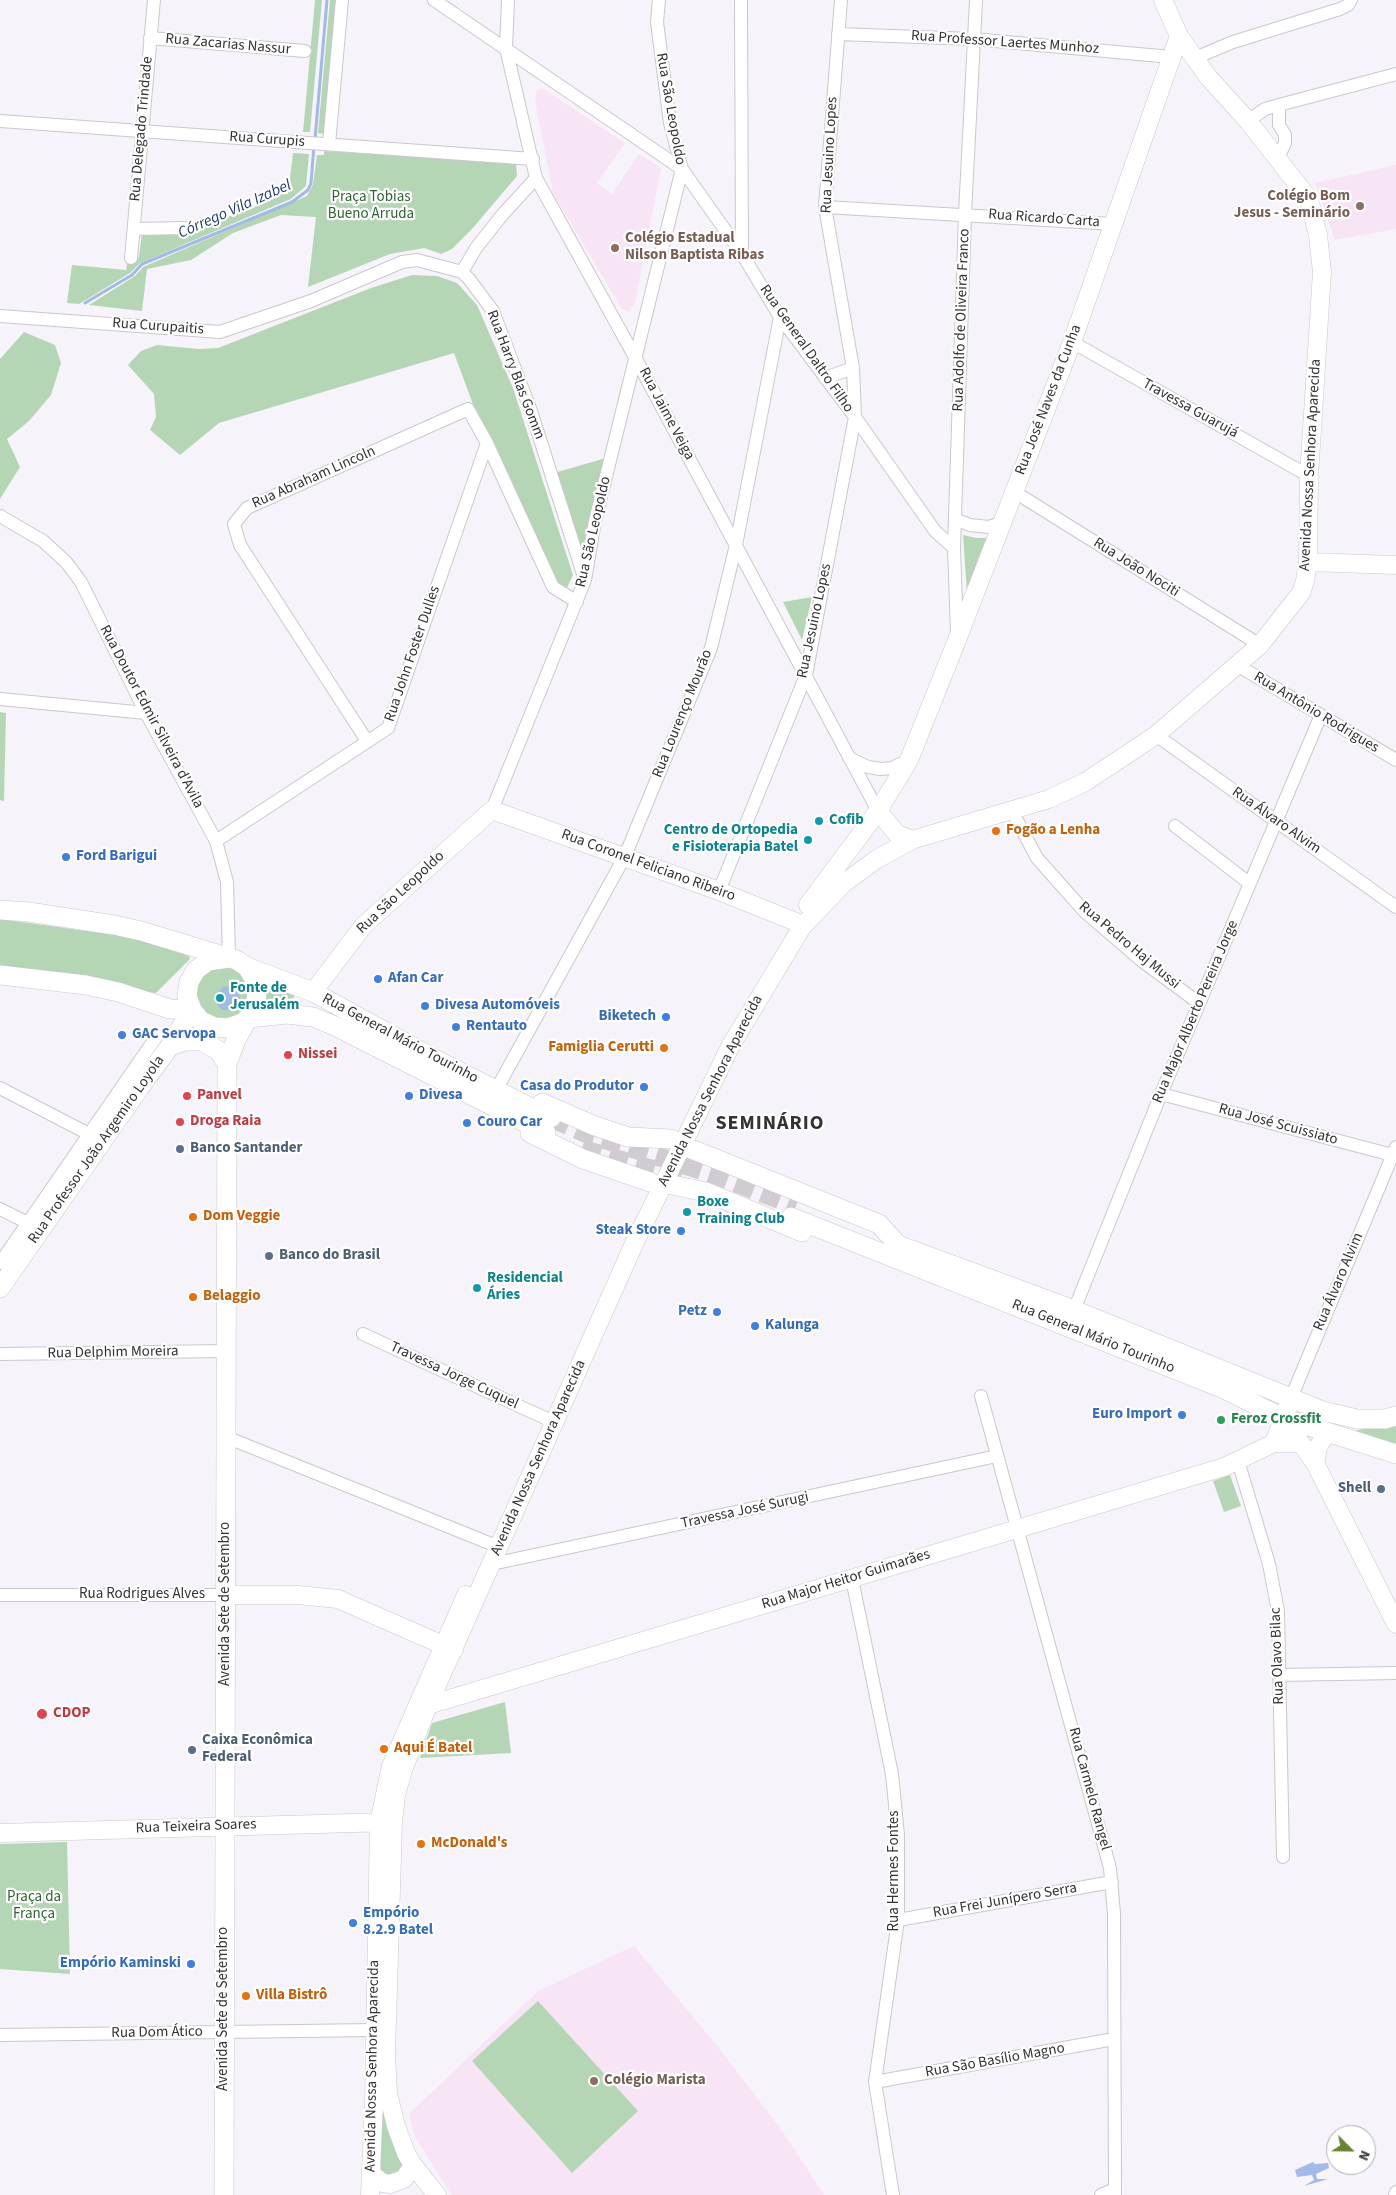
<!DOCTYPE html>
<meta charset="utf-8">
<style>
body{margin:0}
#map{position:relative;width:1396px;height:2195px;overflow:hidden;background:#f7f3fa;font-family:"Source Sans 3",sans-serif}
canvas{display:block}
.north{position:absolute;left:1326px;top:2125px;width:50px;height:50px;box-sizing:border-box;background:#fff;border:1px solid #adadae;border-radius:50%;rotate:113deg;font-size:14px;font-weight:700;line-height:20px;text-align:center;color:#333234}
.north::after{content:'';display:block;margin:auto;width:18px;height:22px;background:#6b8234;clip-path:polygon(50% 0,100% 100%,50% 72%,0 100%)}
</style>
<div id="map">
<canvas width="1396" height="2195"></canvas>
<div class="north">N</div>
</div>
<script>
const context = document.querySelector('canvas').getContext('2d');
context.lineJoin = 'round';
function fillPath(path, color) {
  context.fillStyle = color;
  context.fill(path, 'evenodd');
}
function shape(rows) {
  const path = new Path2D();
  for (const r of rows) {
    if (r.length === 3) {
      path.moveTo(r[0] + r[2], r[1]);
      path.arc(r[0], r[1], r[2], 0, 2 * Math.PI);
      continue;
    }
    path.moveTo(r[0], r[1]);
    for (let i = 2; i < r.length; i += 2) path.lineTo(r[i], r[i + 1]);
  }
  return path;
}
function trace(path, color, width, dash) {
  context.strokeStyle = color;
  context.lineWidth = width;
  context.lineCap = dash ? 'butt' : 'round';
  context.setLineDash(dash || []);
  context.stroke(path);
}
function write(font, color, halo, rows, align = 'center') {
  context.font = font + ' "Source Sans 3",sans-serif';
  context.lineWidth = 4.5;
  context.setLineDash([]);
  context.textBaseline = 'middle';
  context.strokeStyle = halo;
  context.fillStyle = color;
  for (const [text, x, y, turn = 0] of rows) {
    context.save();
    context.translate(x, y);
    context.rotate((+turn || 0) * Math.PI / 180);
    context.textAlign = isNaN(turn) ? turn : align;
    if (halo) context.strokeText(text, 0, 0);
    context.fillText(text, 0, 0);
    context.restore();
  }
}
const education = shape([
 [542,88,625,143,597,183,612,194,639,154,661,168,635,302,629,311,622,309,553,193,535,101,537,90],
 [1396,165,1396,229,1335,240,1315,183],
 [634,1946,719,2048,783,2132,824,2195,452,2195,447,2188,414,2135,409,2114,538,1991]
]);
const green = shape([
 [315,0,322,0,310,132,303,132],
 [330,0,337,0,325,134,318,133],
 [324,151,516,163,517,176,472,229,452,249,441,254,424,248,390,254,308,287,316,217,281,215,233,233,191,260,147,269,142,311,89,305,135,276,143,267,307,196,313,184,317,155,324,155],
 [293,153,309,154,306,186,291,199,140,263,130,273,79,304,67,303,72,265,126,270,127,264,139,257,142,233,192,234,209,224,268,202,270,194,288,194],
 [412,275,437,276,457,283,477,305,513,388,573,575,565,592,558,586,474,407,454,353,219,423,180,455,150,430,156,417,154,394,128,365,141,351,157,345,199,349,218,348,371,288],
 [24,332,55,345,61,363,51,395,29,421,7,439,20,467,0,499,0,359],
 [606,458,581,554,554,473],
 [963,535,976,538,993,538,967,593],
 [812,597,802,640,783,602],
 [0,712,6,713,4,801,0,800],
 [0,919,130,937,189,956,190,959,156,993,0,972],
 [223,993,26],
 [261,983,293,995,295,997,260,1010],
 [1396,1421,1396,1449,1350,1432],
 [1230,1475,1241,1506,1224,1512,1213,1481],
 [505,1702,511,1753,420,1758,432,1723],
 [67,1842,70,1974,0,1969,0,1844],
 [538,2001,638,2111,572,2173,472,2061],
 [381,2093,406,2166,392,2180,381,2171]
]);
const water = shape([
 [231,986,240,995,239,1003,234,1009,223,1010,217,1005,217,994,223,987],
 [1313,2162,1315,2164,1328,2163,1329,2168,1316,2174,1317,2179,1328,2179,1304,2186,1314,2180,1312,2175,1297,2177,1295,2170]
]);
const stream = shape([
 [315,139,327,0],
 [85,303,132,275,142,264,292,202,308,190,311,183,314,145]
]);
const primaryTunnel = shape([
 [551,1118,590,1135,713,1174,796,1206],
 [582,1149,682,1178]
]);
const street = shape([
 [434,0,682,169,742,254,780,317,855,417,935,531,954,548],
 [508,0,506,48,536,178,636,359,878,811],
 [741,0,742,254],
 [838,34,973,39,1171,57],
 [150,38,305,51],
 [1195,58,1233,42,1340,9,1348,5,1351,0],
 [1279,105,1396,74],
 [0,121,533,159],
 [1248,121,1265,109,1279,105,1279,125,1285,135,1285,143,1278,158],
 [329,144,342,0],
 [825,207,1114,224],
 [134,229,187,228],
 [131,258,154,0],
 [462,272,476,248,503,214,536,178],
 [0,316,220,332,311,301,402,262,417,260,462,272,469,279,493,311,531,411,584,577],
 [1072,342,1309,476],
 [825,378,853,368],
 [1013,491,1260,645],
 [0,516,43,541,66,562,81,582,146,713,216,841,227,882,229,958],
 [957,520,970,525,989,527,1001,523],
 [957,632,954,548,965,214,976,0],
 [1237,665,1396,760],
 [0,699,146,713],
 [1156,735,1396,907],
 [367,741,240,545,234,524,247,508,468,409,487,443,553,587,577,602],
 [849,758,868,767,881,769,892,768,909,760],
 [492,810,585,580,595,521,682,169,670,123,657,22,659,0],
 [1012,811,1037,858,1085,912,1142,961,1199,1003],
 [1175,826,1249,883],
 [216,841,388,728,487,443],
 [719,891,806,675,855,417,853,368,825,207,841,0],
 [501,1081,625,856,711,648,736,545,780,317],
 [0,1088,89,1134],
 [1161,1094,1396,1156],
 [0,1209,28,1223],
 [0,1263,157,1036],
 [1074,1310,1161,1094,1321,715],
 [363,1334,545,1418],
 [0,1354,226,1351],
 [981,1396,1110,1868,1114,1913,1115,2195],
 [1291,1398,1396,1147],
 [226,1437,489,1543],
 [1238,1461,1269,1564,1278,1611,1283,1857],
 [492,1564,997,1456],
 [852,1579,892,1774,898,1835,898,1920,875,2082,893,2195],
 [0,1595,225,1595],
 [1279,1675,1396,1673],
 [898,1920,1112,1882],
 [0,2035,374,2030],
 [875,2082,1114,2039],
 [1101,2195,1115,2189],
 [1395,2195,1396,2192]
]);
const secondary = shape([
 [1308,562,1396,565],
 [878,811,897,834,912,840],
 [808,905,878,811,909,760,957,640,1072,342,1179,36],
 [313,992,364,925,492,810,719,891,796,922,802,927],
 [1295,1435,1315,1463,1396,1624],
 [1274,1443,1291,1398],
 [1315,1463,1318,1447,1327,1432],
 [225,1595,298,1595,338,1599,454,1650],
 [422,1707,1224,1467,1274,1443,1301,1443],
 [0,1833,389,1822],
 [371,2174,383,2183,390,2184,404,2179,413,2165],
 [370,2195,374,2102,379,1823,391,1766,466,1595],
 [437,2195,413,2165,406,2153,396,2126,388,2093,386,2054,388,1988,393,1822,396,1795,403,1770,428,1705,634,1244,731,1045,802,927,844,883,877,859,912,840,1049,799,1085,782,1123,757,1156,735,1260,645,1301,593,1305,581,1308,562,1309,476,1322,272,1318,235,1309,199,1248,121,1209,78,1179,36,1163,0]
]);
const primary = shape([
 [0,910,29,912,114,925,141,931,234,959,238,961,247,967,255,980,257,988,256,1004,248,1018,242,1023,228,1028,214,1027,201,1021,192,1010,187,996,189,982,196,970,208,961,229,958],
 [247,967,313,992,446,1065,551,1118],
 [0,975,86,985,118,992,170,1009,192,1010],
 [248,1018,287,1014,313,1017,335,1026,546,1133],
 [170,1046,185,1041,202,1041,219,1051,227,1064],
 [542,1103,595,1126,628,1137,671,1139],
 [530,1133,583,1159,650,1182],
 [681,1145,879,1224,898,1245],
 [663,1183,706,1192,802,1232],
 [791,1217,1224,1389,1283,1418,1396,1454],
 [895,1244,1074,1310,1323,1411,1357,1419,1385,1419,1396,1416],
 [0,1288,140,1087,170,1046,192,1010],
 [224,2195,227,1064,236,1040,248,1018]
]);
const markers = [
 [1360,206,5,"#8d6e63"],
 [615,248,5,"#8d6e63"],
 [819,821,5,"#0f9aa8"],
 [996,831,5,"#e8710a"],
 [808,840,5,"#0f9aa8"],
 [66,857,5,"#3f7fe0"],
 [378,979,5,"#3f7fe0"],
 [220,998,5,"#0f9aa8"],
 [425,1006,5,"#3f7fe0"],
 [666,1017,5,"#3f7fe0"],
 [456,1027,5,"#3f7fe0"],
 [122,1035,5,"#3f7fe0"],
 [664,1048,5,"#e8710a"],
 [288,1055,5,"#e0444e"],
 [644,1087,5,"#3f7fe0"],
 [187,1096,5,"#e0444e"],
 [409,1096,5,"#3f7fe0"],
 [180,1122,5,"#e0444e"],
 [467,1123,5,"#3f7fe0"],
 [180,1149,5,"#5c6f8a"],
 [687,1212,5,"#0f9aa8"],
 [193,1217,5,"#e8710a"],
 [681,1231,5,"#3f7fe0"],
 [269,1256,5,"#5c6f8a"],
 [477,1288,5,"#0f9aa8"],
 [193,1297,5,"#e8710a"],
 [717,1312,5,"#3f7fe0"],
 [755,1326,5,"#3f7fe0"],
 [1182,1415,5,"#3f7fe0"],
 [1221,1420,5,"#2e9e5b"],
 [1381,1489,5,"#5c6f8a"],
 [42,1714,6,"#e0444e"],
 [384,1749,5,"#e8710a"],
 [192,1750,5,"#5c6f8a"],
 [421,1844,5,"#e8710a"],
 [353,1923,5,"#3f7fe0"],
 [191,1964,5,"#3f7fe0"],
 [246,1996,5,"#e8710a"],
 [594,2081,5,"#8d6e63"]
];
const streetNames = [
 ["Rua Professor Laertes Munhoz",1005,43,4],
 ["Rua Zacarias Nassur",228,45,5],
 ["Rua São Leopoldo",670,109,80],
 ["Rua Delegado Trindade",142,129,-85],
 ["Rua Curupis",267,140,4],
 ["Rua Jesuino Lopes",830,155,-87],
 ["Rua Ricardo Carta",1044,219,4],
 ["Rua Adolfo de Oliveira Franco",962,320,-88],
 ["Rua Curupaitis",158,327,4],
 ["Rua General Daltro Filho",806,349,55],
 ["Rua Harry Blas Gomm",515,375,69],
 ["Rua José Naves da Cunha",1049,400,-69],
 ["Travessa Guarujá",1190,409,29],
 ["Rua Jaime Veiga",666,414,62],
 ["Avenida Nossa Senhora Aparecida",1311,465,-87],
 ["Rua Abraham Lincoln",314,478,-24],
 ["Rua São Leopoldo",594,532,-77],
 ["Rua João Nociti",1136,568,32],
 ["Rua Jesuino Lopes",815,621,-78],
 ["Rua John Foster Dulles",413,654,-71],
 ["Rua Antônio Rodrigues",1316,713,31],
 ["Rua Lourenço Mourão",683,714,-68],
 ["Rua Doutor Edmir Silveira d'Avila",151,717,62],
 ["Rua Álvaro Alvim",1276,821,35],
 ["Rua Coronel Feliciano Ribeiro",648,866,20],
 ["Rua São Leopoldo",401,893,-43],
 ["Rua Pedro Haj Mussi",1129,946,40],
 ["Rua Major Alberto Pereira Jorge",1196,1012,-67],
 ["Rua General Mário Tourinho",400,1039,28],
 ["Avenida Nossa Senhora Aparecida",711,1091,-63],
 ["Rua José Scuissiato",1278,1125,15],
 ["Rua Professor João Argemiro Loyola",97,1150,-55],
 ["Rua Álvaro Alvim",1339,1282,-67],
 ["Rua General Mário Tourinho",1093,1337,22],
 ["Rua Delphim Moreira",113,1353,-1],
 ["Travessa Jorge Cuquel",454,1376,25],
 ["Avenida Nossa Senhora Aparecida",539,1458,-66],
 ["Travessa José Surugi",745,1511,-12],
 ["Rua Major Heitor Guimarães",846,1580,-17],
 ["Rua Rodrigues Alves",142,1595],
 ["Avenida Sete de Setembro",226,1604,-90],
 ["Rua Olavo Bilac",1278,1656,-92],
 ["Rua Carmelo Rangel",1089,1789,75],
 ["Rua Teixeira Soares",196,1827,-2],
 ["Rua Hermes Fontes",895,1871,-90],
 ["Rua Frei Junípero Serra",1005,1901,-10],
 ["Avenida Sete de Setembro",224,2009,-90],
 ["Rua Dom Ático",157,2033,-1],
 ["Rua São Basílio Magno",995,2061,-10],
 ["Avenida Nossa Senhora Aparecida",373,2066,-89]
];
const educationNames = [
 ["Colégio Bom",1350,197,"right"],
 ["Jesus - Seminário",1350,214,"right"],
 ["Colégio Estadual",625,239],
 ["Nilson Baptista Ribas",625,256],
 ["Colégio Marista",604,2081]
];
const parkNames = [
 ["Praça Tobias",371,198],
 ["Bueno Arruda",371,215],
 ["Praça da",34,1898],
 ["França",34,1915]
];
const cultureNames = [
 ["Cofib",829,821],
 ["Centro de Ortopedia",798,831,"right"],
 ["e Fisioterapia Batel",798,848,"right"],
 ["Fonte de",230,989],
 ["Jerusalém",230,1006],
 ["Boxe",697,1203],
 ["Training Club",697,1220],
 ["Residencial",487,1279],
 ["Áries",487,1296]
];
const foodNames = [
 ["Fogão a Lenha",1006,831],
 ["Famiglia Cerutti",654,1048,"right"],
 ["Dom Veggie",203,1217],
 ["Belaggio",203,1297],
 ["Aqui É Batel",394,1749],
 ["McDonald's",431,1844],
 ["Villa Bistrô",256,1996]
];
const shopNames = [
 ["Ford Barigui",76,857],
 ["Afan Car",388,979],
 ["Divesa Automóveis",435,1006],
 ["Biketech",656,1017,"right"],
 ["Rentauto",466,1027],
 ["GAC Servopa",132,1035],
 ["Casa do Produtor",634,1087,"right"],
 ["Divesa",419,1096],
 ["Couro Car",477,1123],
 ["Steak Store",671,1231,"right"],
 ["Petz",707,1312,"right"],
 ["Kalunga",765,1326],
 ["Euro Import",1172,1415,"right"],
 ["Empório",363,1914],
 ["8.2.9 Batel",363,1931],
 ["Empório Kaminski",181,1964,"right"]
];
const healthNames = [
 ["Nissei",298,1055],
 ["Panvel",197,1096],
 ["Droga Raia",190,1122],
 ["CDOP",53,1714]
];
const serviceNames = [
 ["Banco Santander",190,1149],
 ["Banco do Brasil",279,1256],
 ["Shell",1371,1489,"right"],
 ["Caixa Econômica",202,1741],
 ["Federal",202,1758]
];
const leisureNames = [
 ["Feroz Crossfit",1231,1420]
];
const waterNames = [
 ["Córrego Vila Izabel",235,210,-24]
];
const districtNames = [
 ["SEMINÁRIO",770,1125]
];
fillPath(education, '#f7e4f5');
fillPath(green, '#b5d6b4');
fillPath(water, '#a1bae7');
trace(stream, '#a1bae7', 3);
trace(primaryTunnel, '#d0ccd2', 19, [19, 9]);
trace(street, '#cbc7cd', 14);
trace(secondary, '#cbc7cd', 19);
trace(primary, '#cbc7cd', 20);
trace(street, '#fff', 12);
trace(secondary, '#fff', 18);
trace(primary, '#fff', 19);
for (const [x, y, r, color] of markers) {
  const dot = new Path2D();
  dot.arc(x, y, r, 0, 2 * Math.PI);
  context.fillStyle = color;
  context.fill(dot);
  trace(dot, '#fff', 2);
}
write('15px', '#333234', '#fff', streetNames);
write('bold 15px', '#785e54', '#fff', educationNames, 'left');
write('15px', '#2f6430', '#fff', parkNames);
write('bold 15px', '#0d838f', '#fff', cultureNames, 'left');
write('bold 15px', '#c56008', '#fff', foodNames, 'left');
write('bold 15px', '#366cbe', '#fff', shopNames, 'left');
write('bold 15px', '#be3a42', '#fff', healthNames, 'left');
write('bold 15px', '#4e5e75', '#fff', serviceNames, 'left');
write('bold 15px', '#27864d', '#fff', leisureNames, 'left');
write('italic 16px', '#213c73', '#fff', waterNames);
context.letterSpacing = '1px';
write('bold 20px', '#333234', '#fff', districtNames);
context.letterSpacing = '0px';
</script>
